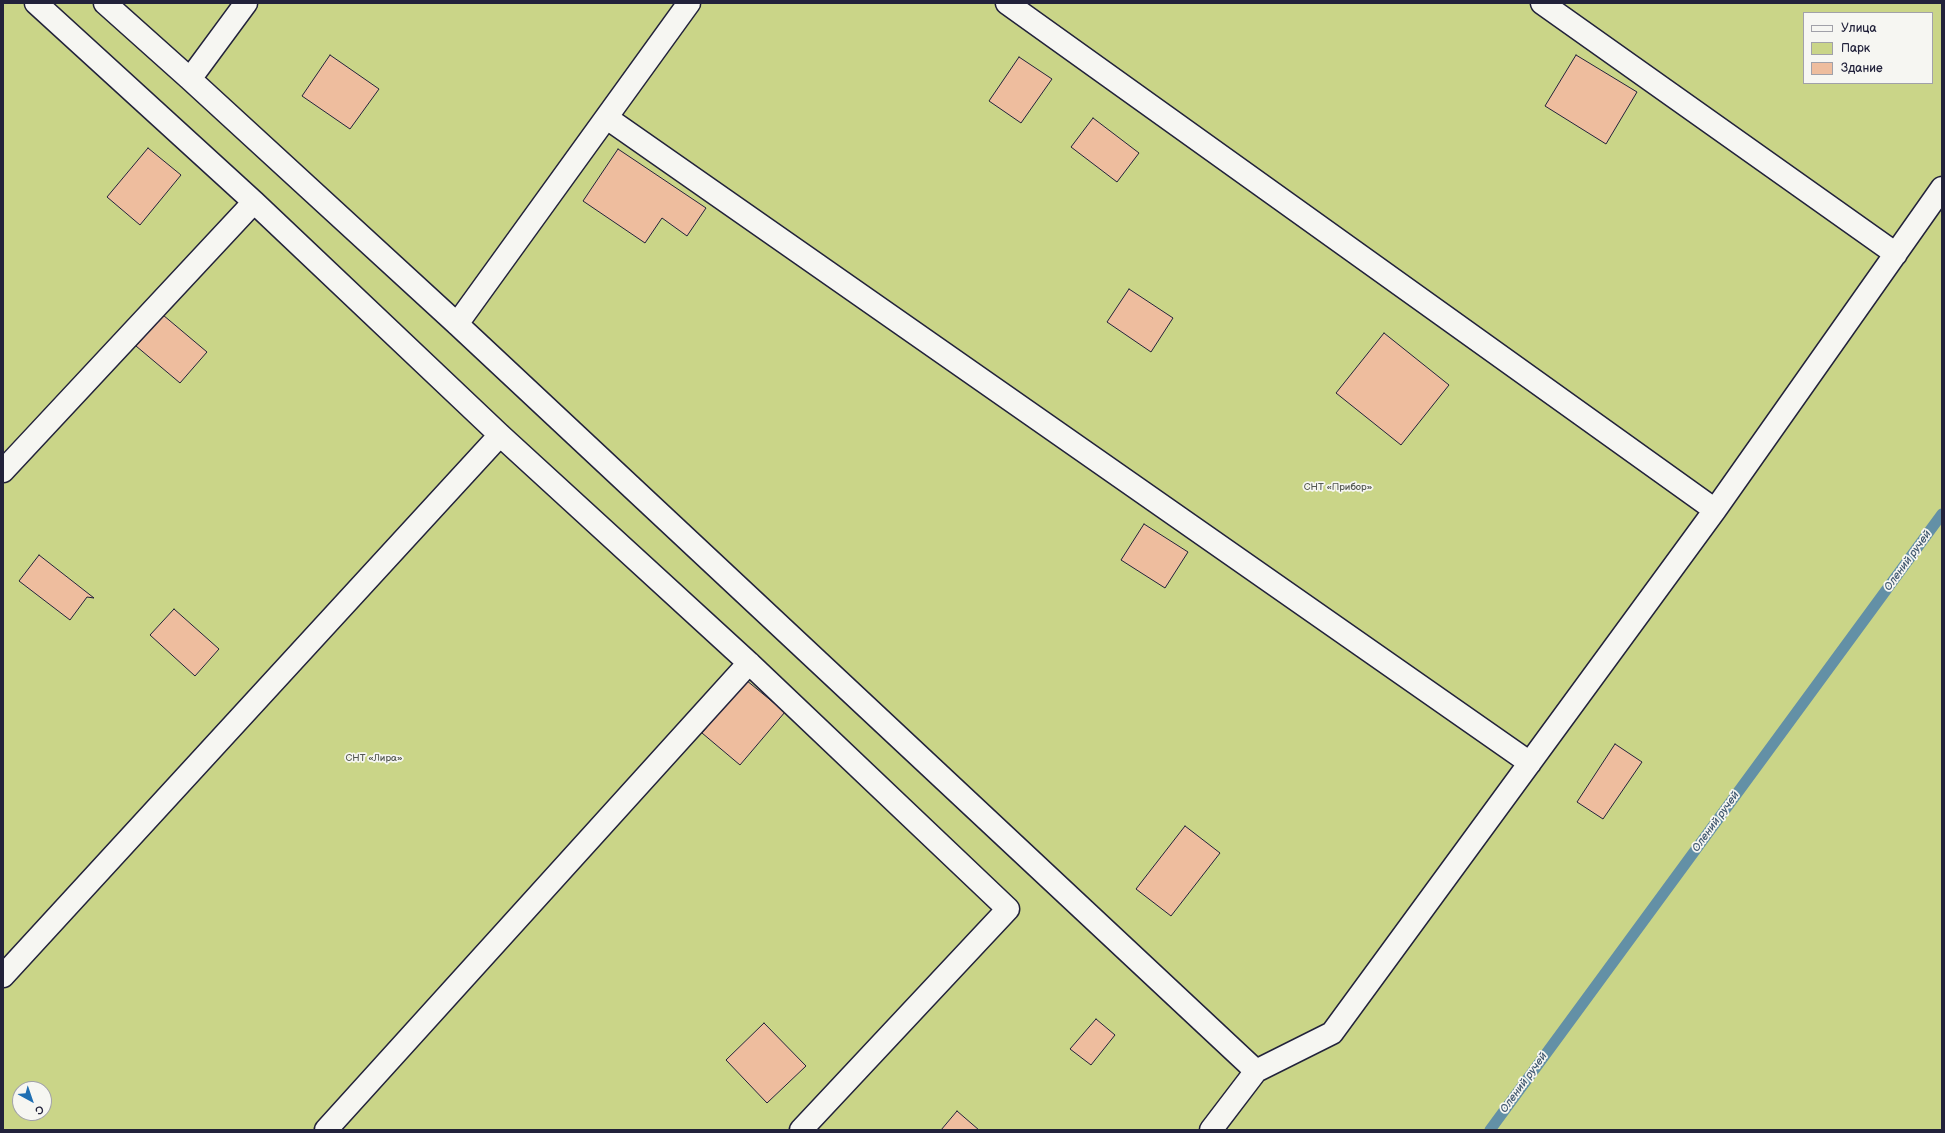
<!DOCTYPE html>
<meta charset="utf-8">
<style>
body{margin:0}
#map{position:relative;width:1945px;height:1133px;overflow:hidden;background:#f6f6f2;font-family:"Balsamiq Sans",sans-serif}
canvas{display:block}
.frame{position:absolute;inset:0;border:4px solid #22223b;pointer-events:none}
.legend{position:absolute;left:1803px;top:12px;width:130px;height:72px;box-sizing:border-box;background:#f6f6f2;border:1px solid #a1a1a9;margin:0;padding:5px 7px;list-style:none;font-size:12px;color:#22223b}
.legend li{display:flex;align-items:center;gap:8px;height:20px}
.legend b{width:20px;border:1px solid #a1a1a9}
.north{position:absolute;left:12px;top:1081px;width:40px;height:40px;box-sizing:border-box;background:#f6f6f2;border:1px solid #a1a1a9;border-radius:50%;rotate:140deg;font-size:11px;font-weight:700;line-height:16px;text-align:center;color:#22223b}
.north::after{content:'';display:block;margin:auto;width:14px;height:18px;background:#1f6fb2;clip-path:polygon(50% 0,100% 100%,50% 72%,0 100%)}
</style>
<div id="map">
<canvas width="1945" height="1133"></canvas>
<div class="frame"></div>
<ul class="legend">
<li><b style="height:5px;background:#f6f6f2"></b>Улица</li>
<li><b style="height:11px;background:#cad588"></b>Парк</li>
<li><b style="height:11px;background:#eebd9e"></b>Здание</li>
</ul>
<div class="north">С</div>
</div>
<script>
const context = document.querySelector('canvas').getContext('2d');
context.lineJoin = 'round';
function fillPath(path, color) {
  context.fillStyle = color;
  context.fill(path, 'evenodd');
}
function shape(rows) {
  const path = new Path2D();
  for (const r of rows) {
    path.moveTo(r[0], r[1]);
    for (let i = 2; i < r.length; i += 2) path.lineTo(r[i], r[i + 1]);
  }
  return path;
}
function trace(path, color, width, dash) {
  context.strokeStyle = color;
  context.lineWidth = width;
  context.lineCap = dash ? 'butt' : 'round';
  context.setLineDash(dash || []);
  context.stroke(path);
}
function write(font, color, halo, rows, align = 'center') {
  context.font = font + ' "Balsamiq Sans",sans-serif';
  context.lineWidth = 3.5;
  context.setLineDash([]);
  context.textBaseline = 'middle';
  context.strokeStyle = halo;
  context.fillStyle = color;
  for (const [text, x, y, turn = 0] of rows) {
    context.save();
    context.translate(x, y);
    context.rotate((+turn || 0) * Math.PI / 180);
    context.textAlign = isNaN(turn) ? turn : align;
    if (halo) context.strokeText(text, 0, 0);
    context.fillText(text, 0, 0);
    context.restore();
  }
}
const green = shape([
 [3,3,1942,3,1942,1130,3,1130],
 [1804,13,1932,13,1932,83,1804,83],
 [20,1089,44,1089,44,1113,20,1113]
]);
const stream = shape([
 [1490,1130,1942,514]
]);
const building = shape([
 [330,55,379,89,350,129,302,96,330,55],
 [1576,55,1637,92,1606,144,1545,106,1576,55],
 [1019,57,1052,79,1021,123,989,101,1019,57],
 [1093,118,1139,153,1117,182,1071,147,1093,118],
 [148,148,181,175,140,225,107,197,148,148],
 [618,149,706,208,687,236,662,218,645,243,583,201,618,149],
 [1129,289,1173,318,1151,352,1107,322,1129,289],
 [163,315,207,352,180,383,136,346,163,315],
 [1384,333,1449,385,1401,445,1336,393,1384,333],
 [1144,524,1188,552,1165,588,1121,560,1144,524],
 [39,555,94,598,87,597,70,620,19,581,39,555],
 [174,609,219,649,195,676,150,635,174,609],
 [746,680,785,712,740,765,702,733,746,680],
 [1615,744,1642,762,1603,819,1577,802,1615,744],
 [1185,826,1220,853,1171,916,1136,889,1185,826],
 [1096,1019,1115,1035,1091,1065,1070,1049,1096,1019],
 [764,1023,806,1066,767,1103,726,1060,764,1023],
 [957,1111,979,1130,941,1130,957,1111]
]);
const minor = shape([
 [36,3,254,202,500,435,749,663,1008,909,801,1130],
 [105,3,190,79,457,324,1256,1071,1211,1130],
 [1007,3,1715,510],
 [1542,3,1896,254],
 [190,79,246,3],
 [607,118,1530,763],
 [457,324,689,3],
 [3,471,254,202],
 [3,976,500,435],
 [1256,1071,1332,1033,1715,510,1942,188],
 [326,1130,749,663]
]);
const parkNames = [
 ["СНТ «Прибор»",1338,487],
 ["СНТ «Лира»",374,758]
];
const waterNames = [
 ["Олений ручей",1908,561,-54],
 ["Олений ручей",1716,822,-54],
 ["Олений ручей",1524,1083,-54]
];
fillPath(green, '#cad588');
trace(stream, '#6390a6', 11);
fillPath(building, '#eebd9e');
trace(building, '#22223b', 1);
trace(minor, '#22223b', 25);
trace(minor, '#f6f6f2', 22);
write('10px', '#545852', '#f6f6f2', parkNames);
write('italic 11px', '#425970', '#f6f6f2', waterNames);
</script>
